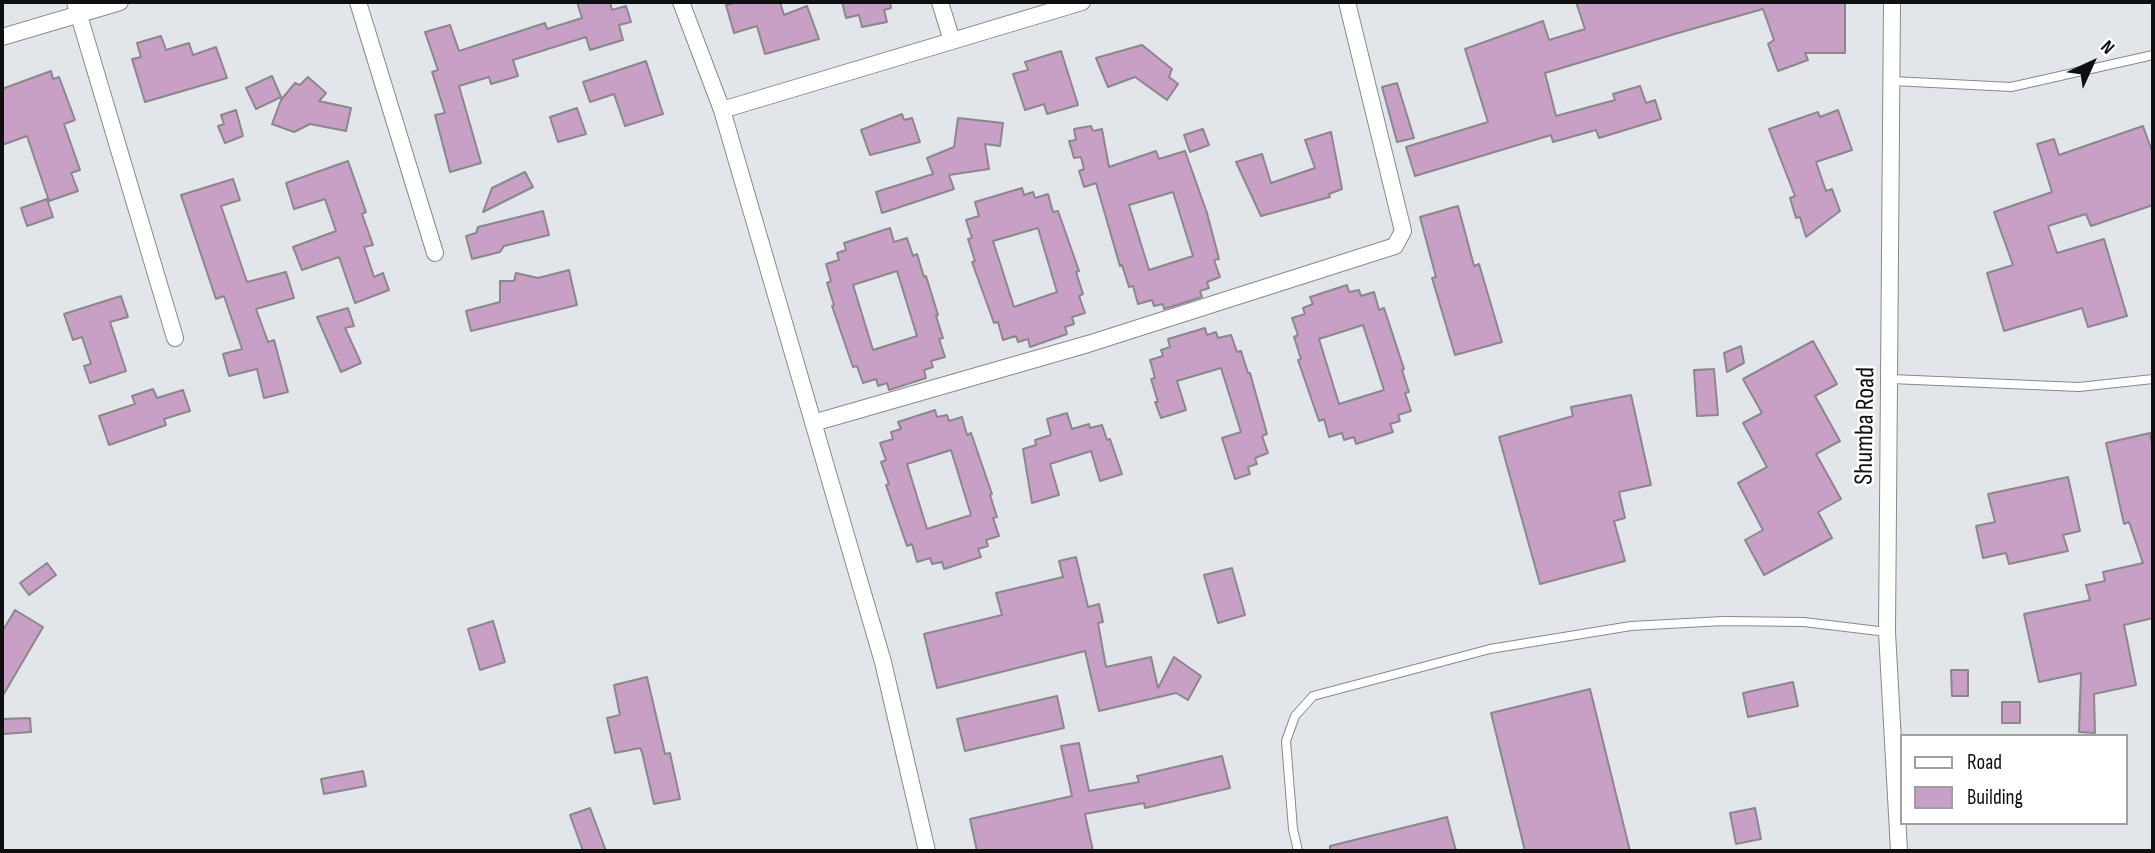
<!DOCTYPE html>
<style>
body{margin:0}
#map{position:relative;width:2155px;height:853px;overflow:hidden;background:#e2e6ea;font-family:"Sofia Sans Condensed",sans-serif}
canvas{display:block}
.frame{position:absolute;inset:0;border:4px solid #0e0f10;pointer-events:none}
.legend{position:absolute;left:1900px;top:734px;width:228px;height:91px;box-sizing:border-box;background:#fff;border:2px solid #9f9f9f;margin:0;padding:9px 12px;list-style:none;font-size:21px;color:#0e0f10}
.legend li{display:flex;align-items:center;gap:14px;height:35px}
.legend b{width:35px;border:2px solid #9f9f9f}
.north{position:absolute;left:2057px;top:28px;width:70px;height:70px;-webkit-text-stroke:5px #fff;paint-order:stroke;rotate:45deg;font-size:19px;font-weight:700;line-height:28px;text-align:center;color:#0e0f10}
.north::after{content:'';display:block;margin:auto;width:24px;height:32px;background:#0e0f10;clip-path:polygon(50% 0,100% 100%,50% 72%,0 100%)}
</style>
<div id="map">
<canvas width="2155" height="853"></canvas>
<div class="frame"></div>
<ul class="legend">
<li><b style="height:9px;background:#fff"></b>Road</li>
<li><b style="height:19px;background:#c8a0c5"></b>Building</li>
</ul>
<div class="north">N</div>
</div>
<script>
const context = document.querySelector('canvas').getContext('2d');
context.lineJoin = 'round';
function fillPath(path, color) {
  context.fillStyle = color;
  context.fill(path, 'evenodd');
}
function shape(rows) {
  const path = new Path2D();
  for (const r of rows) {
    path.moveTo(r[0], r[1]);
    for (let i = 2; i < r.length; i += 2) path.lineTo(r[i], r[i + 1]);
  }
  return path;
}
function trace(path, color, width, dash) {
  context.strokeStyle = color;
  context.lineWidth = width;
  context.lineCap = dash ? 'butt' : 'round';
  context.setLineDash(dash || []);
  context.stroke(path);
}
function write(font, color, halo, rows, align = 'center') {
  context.font = font + ' "Sofia Sans Condensed",sans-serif';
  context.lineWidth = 5;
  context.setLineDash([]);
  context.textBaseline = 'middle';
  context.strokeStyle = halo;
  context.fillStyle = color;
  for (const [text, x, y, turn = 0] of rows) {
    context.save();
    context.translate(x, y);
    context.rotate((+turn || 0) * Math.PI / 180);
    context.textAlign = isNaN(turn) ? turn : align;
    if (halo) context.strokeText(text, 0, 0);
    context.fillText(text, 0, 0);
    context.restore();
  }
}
const building = shape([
 [577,2,610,2,612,10,626,6,631,22,619,25,623,40,590,50,586,37,513,60,518,76,491,84,489,77,459,86,481,163,450,172,435,115,445,113,432,72,438,70,425,32,450,25,459,51,545,23,547,29,582,18,577,2],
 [739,2,780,2,784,15,807,6,819,39,765,54,757,26,734,33,726,5,739,2],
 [842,2,890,2,891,8,884,10,887,22,862,27,859,15,846,18,842,2],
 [1576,2,1845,2,1845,53,1805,53,1808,60,1778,71,1768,44,1774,40,1763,9,1678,33,1545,73,1556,116,1615,100,1613,94,1640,86,1646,103,1655,100,1661,119,1599,138,1596,130,1553,142,1551,135,1415,176,1406,147,1488,122,1465,49,1543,21,1549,40,1585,29,1576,2],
 [161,36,166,50,189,43,193,55,216,47,227,78,145,102,132,59,141,57,137,43,161,36],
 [1142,45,1172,69,1169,77,1178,84,1167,100,1135,77,1108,87,1096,58,1142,45],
 [1061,51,1078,105,1047,114,1044,104,1025,110,1013,74,1028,70,1025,62,1061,51],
 [646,61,663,114,625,126,614,94,590,102,583,82,646,61],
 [51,71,53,79,59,77,75,120,64,124,80,170,71,173,78,191,49,201,27,136,2,145,2,89,51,71],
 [272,76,281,97,256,109,246,88,272,76],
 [308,77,326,93,319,101,351,108,346,131,310,124,294,132,272,124,281,100,295,83,300,85,308,77],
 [1397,83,1414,138,1397,142,1382,87,1397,83],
 [577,108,586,134,558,142,550,117,577,108],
 [236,110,243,136,225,143,218,126,224,124,221,115,236,110],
 [1838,110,1852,150,1816,162,1826,191,1832,189,1840,211,1806,237,1800,217,1796,218,1790,198,1795,196,1769,129,1818,112,1820,117,1838,110],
 [902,114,904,120,912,118,920,142,870,155,861,130,902,114],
 [958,118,1003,123,1000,146,985,144,989,169,949,175,954,189,882,213,876,192,933,174,927,158,954,147,958,118],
 [1091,126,1093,131,1102,129,1109,167,1156,151,1159,159,1185,151,1207,213,1219,259,1214,260,1220,277,1207,282,1209,288,1200,291,1202,297,1164,309,1163,304,1154,306,1152,300,1138,304,1133,286,1129,287,1122,265,1120,266,1096,183,1084,187,1079,171,1084,169,1081,157,1074,158,1069,141,1076,140,1074,129,1091,126],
 [1173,192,1193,256,1149,270,1129,205,1173,192],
 [2143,126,2153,154,2153,205,2091,226,2086,214,2048,226,2057,253,2104,239,2127,316,2088,327,2082,308,2004,331,1987,273,2013,265,1994,212,2052,192,2037,144,2054,139,2059,155,2143,126],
 [1203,129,1209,145,1190,152,1184,135,1203,129],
 [1331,132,1342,189,1329,194,1330,197,1261,216,1236,162,1262,154,1271,183,1315,168,1305,140,1331,132],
 [348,161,366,212,362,214,373,245,364,247,374,277,383,273,389,290,355,303,339,257,302,270,293,247,336,231,325,199,294,209,286,183,348,161],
 [525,172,533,187,483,212,492,188,525,172],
 [233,179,240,200,221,206,247,282,286,272,294,298,256,309,268,342,274,340,288,392,264,398,257,369,229,376,223,354,242,349,224,296,216,299,181,195,233,179],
 [1022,188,1024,195,1033,192,1035,198,1048,194,1053,212,1058,211,1079,271,1076,272,1083,294,1079,296,1085,313,1072,317,1074,324,1065,327,1067,334,1030,347,1028,339,1018,342,1016,336,1003,340,998,322,994,323,972,262,975,261,968,239,972,238,966,220,979,216,975,202,1022,188],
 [1038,228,1057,292,1014,307,993,241,1038,228],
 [47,199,53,217,27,226,21,208,47,199],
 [1458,206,1474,266,1479,264,1502,342,1455,355,1432,278,1436,277,1420,217,1458,206],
 [543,211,549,235,504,246,500,252,472,259,466,236,476,233,478,227,543,211],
 [890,228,894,242,907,238,913,256,917,254,924,277,926,276,938,315,936,316,943,338,939,339,945,357,931,361,933,367,924,370,926,378,889,390,887,383,878,386,876,379,863,383,857,366,853,367,832,306,834,305,827,283,831,281,826,264,839,260,837,253,846,250,844,243,890,228],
 [897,271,917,336,873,350,853,285,897,271],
 [569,270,577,305,471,331,466,311,500,302,500,281,514,281,516,273,538,278,569,270],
 [1347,285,1349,292,1359,290,1361,296,1374,292,1379,310,1384,308,1404,369,1402,370,1409,392,1405,393,1411,411,1398,415,1400,421,1390,424,1393,432,1356,444,1354,437,1344,440,1342,433,1329,437,1324,419,1319,421,1298,360,1301,359,1294,337,1298,335,1292,318,1305,314,1303,308,1313,304,1310,297,1347,285],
 [1363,325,1384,390,1339,404,1319,339,1363,325],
 [121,296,128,317,110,322,126,371,90,383,84,366,91,364,82,337,73,340,64,314,121,296],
 [348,308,354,326,345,328,361,363,341,372,317,317,348,308],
 [1205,328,1207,335,1216,332,1218,338,1231,335,1237,352,1241,351,1248,373,1250,373,1267,434,1262,436,1268,453,1255,458,1257,464,1248,467,1250,474,1235,479,1222,438,1241,432,1221,368,1177,381,1186,410,1161,418,1155,402,1158,402,1151,379,1155,378,1150,360,1163,356,1161,350,1170,347,1168,339,1205,328],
 [1813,341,1837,384,1815,396,1840,441,1816,454,1841,499,1818,512,1832,538,1764,575,1745,540,1763,530,1738,483,1767,467,1743,423,1762,413,1743,379,1813,341],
 [1741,346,1744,363,1727,372,1724,353,1741,346],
 [1714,369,1718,415,1697,416,1694,370,1714,369],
 [153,389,157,398,183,390,190,411,164,419,166,425,109,445,99,416,135,404,132,396,153,389],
 [1631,395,1651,485,1619,492,1625,518,1614,521,1625,561,1540,584,1499,437,1573,416,1571,407,1631,395],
 [935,410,937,417,947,415,949,421,962,417,967,435,971,433,992,494,990,495,997,517,993,518,999,536,986,540,988,546,978,549,981,557,944,569,942,562,932,564,930,558,917,562,912,544,907,546,886,485,889,484,881,462,886,460,880,443,893,439,891,432,901,429,898,422,935,410],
 [951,450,971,515,927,529,907,464,951,450],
 [1067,413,1072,429,1089,424,1090,428,1102,425,1107,440,1110,439,1122,474,1100,481,1091,451,1050,464,1059,495,1032,503,1023,449,1036,445,1035,440,1051,435,1047,419,1067,413],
 [2150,433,2153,449,2153,618,2124,625,2136,685,2094,694,2095,733,2079,732,2081,673,2039,682,2024,614,2090,600,2086,585,2105,581,2103,572,2143,563,2129,522,2124,524,2106,443,2150,433],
 [2068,477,2080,531,2063,535,2068,551,2009,564,2006,553,1983,558,1976,526,1995,522,1988,494,2068,477],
 [1076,557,1088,607,1099,604,1103,622,1098,623,1106,667,1151,657,1158,688,1174,657,1201,676,1188,700,1176,693,1099,711,1085,651,937,688,924,634,1002,615,996,593,1063,577,1059,561,1076,557],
 [47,563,56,575,29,595,20,583,47,563],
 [1232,568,1245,615,1218,623,1204,575,1232,568],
 [15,610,43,627,2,697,2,632,15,610],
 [493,621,505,662,480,670,468,629,493,621],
 [1951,670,1968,670,1968,696,1952,696,1951,670],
 [647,677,665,754,670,753,680,799,654,804,642,752,640,748,615,753,607,718,620,715,614,685,647,677],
 [1793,682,1798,706,1748,717,1743,693,1793,682],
 [1590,689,1630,851,1525,851,1491,713,1590,689],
 [1057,696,1064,728,965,751,957,719,1057,696],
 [2002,702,2020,702,2020,723,2002,723,2002,702],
 [30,718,31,732,3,734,2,719,30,718],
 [1079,743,1089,791,1139,782,1137,776,1222,756,1230,788,1145,808,1144,803,1085,814,1093,851,977,851,970,819,1072,796,1061,746,1079,743],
 [363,771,366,786,324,794,321,779,363,771],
 [590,808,606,851,583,851,570,815,590,808],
 [1755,808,1761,839,1736,844,1730,813,1755,808],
 [1447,817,1456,851,1330,851,1330,846,1447,817]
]);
const service = shape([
 [1893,81,2011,87,2153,55],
 [1891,379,2079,387,2153,379],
 [1298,851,1293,829,1286,741,1295,716,1313,696,1490,649,1631,626,1723,621,1804,622,1887,632]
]);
const minor = shape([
 [75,2,175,338],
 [358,2,435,253],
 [681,2,722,110,883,662,927,851],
 [940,2,952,41],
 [1892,2,1887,632,1899,851],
 [2,37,120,2],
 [722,110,1082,2],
 [813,423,1088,344,1395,246,1403,231,1347,2]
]);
const streetNames = [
 ["Shumba Road",1866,426,-89]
];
fillPath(building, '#c8a0c5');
trace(building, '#8b878b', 2);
trace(service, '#86898d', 10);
trace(minor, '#86898d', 18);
trace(service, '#fff', 8);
trace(minor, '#fff', 16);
write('26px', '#0e0f10', '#fff', streetNames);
</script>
